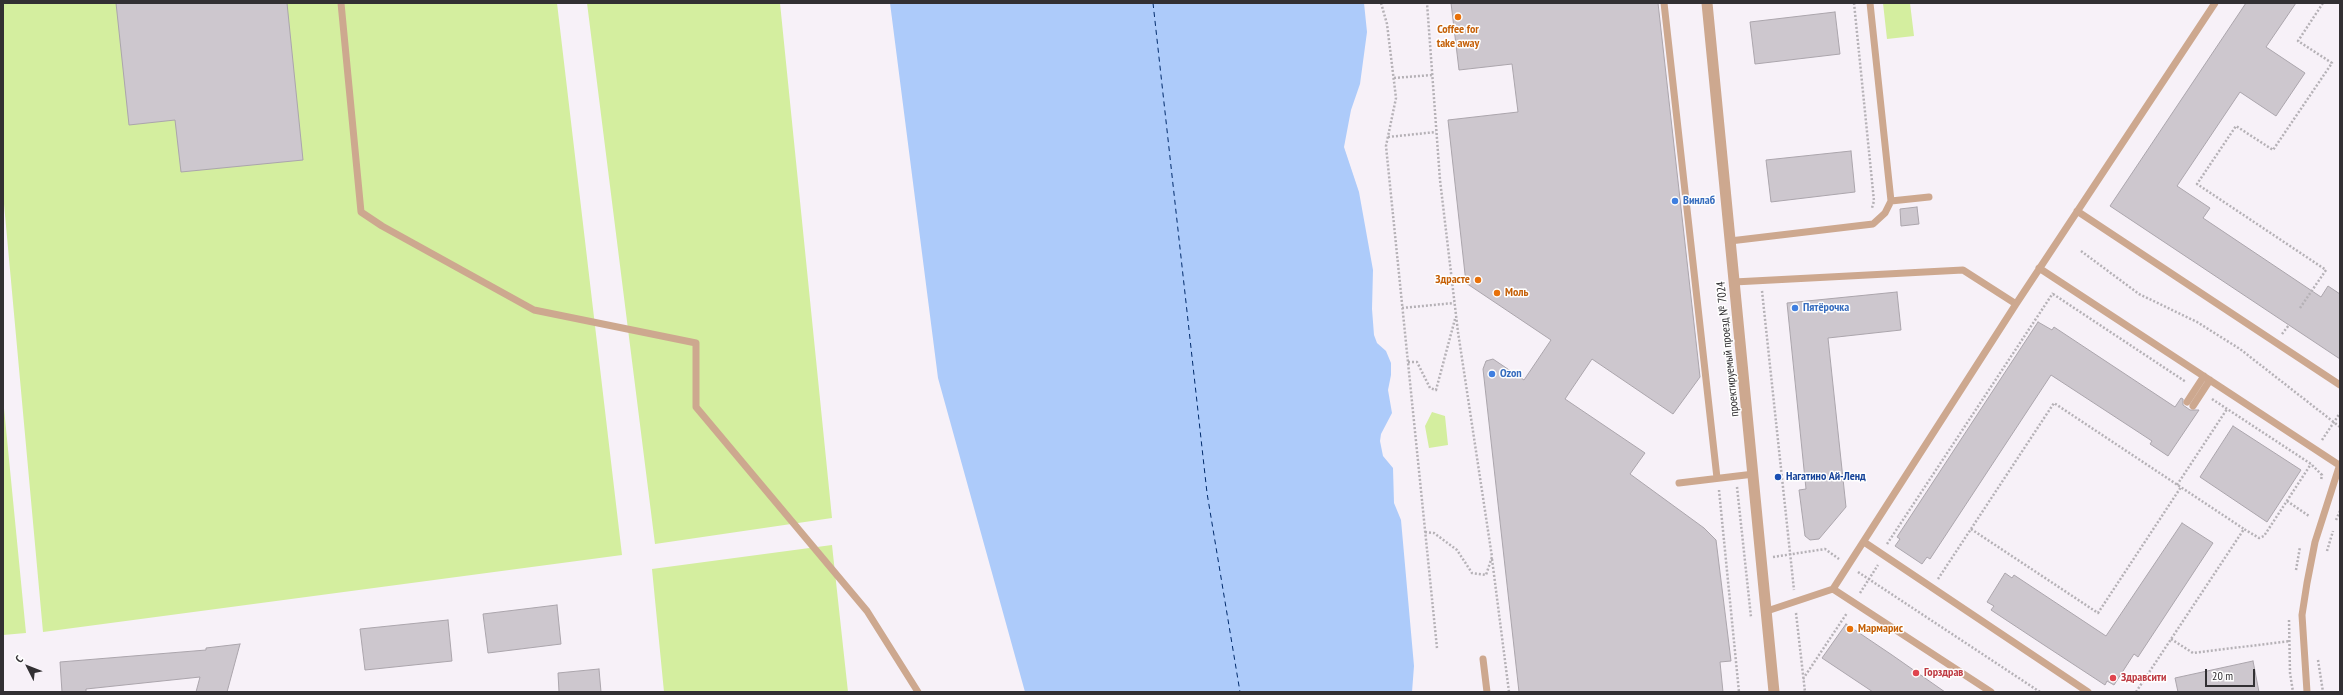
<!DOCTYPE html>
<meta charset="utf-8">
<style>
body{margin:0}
#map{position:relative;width:2343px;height:695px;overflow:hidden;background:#f7f1f8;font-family:"PT Sans Narrow",sans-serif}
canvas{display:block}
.frame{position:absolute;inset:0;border:4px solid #323033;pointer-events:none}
.north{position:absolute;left:8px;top:647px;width:40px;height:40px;-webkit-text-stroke:3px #fff;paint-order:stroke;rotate:312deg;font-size:11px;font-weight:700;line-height:16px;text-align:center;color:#323033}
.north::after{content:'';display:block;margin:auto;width:14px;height:18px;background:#323033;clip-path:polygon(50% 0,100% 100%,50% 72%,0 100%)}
.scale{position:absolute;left:2205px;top:669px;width:50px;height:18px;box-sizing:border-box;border:2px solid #323033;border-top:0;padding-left:5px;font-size:12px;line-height:14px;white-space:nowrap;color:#323033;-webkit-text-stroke:3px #fff;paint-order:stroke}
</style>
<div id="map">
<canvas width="2343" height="695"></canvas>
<div class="frame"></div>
<div class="north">С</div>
<div class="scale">20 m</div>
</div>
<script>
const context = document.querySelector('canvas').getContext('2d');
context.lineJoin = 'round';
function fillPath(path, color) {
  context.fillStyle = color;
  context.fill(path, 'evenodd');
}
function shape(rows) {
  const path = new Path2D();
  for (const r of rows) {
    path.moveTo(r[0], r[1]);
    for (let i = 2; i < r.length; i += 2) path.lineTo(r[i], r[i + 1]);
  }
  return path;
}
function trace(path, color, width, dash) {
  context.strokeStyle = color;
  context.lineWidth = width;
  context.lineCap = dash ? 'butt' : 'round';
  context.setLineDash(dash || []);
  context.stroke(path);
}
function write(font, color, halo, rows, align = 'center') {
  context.font = font + ' "PT Sans Narrow",sans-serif';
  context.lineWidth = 3;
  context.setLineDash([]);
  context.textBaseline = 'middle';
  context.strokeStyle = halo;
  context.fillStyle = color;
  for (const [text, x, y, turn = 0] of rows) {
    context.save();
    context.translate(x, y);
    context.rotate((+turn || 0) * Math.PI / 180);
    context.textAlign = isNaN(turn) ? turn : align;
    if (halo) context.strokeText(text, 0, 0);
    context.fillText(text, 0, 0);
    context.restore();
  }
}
const green = shape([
 [3,3,557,3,622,555,43,632,3,193],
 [587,3,780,3,832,518,655,544],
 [1883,3,1910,3,1914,36,1887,39],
 [3,398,26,633,3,635],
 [1432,412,1445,416,1448,445,1429,448,1425,426],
 [832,545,848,692,664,692,652,569]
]);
const water = shape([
 [890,3,1364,3,1367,32,1360,84,1351,110,1344,147,1359,192,1373,270,1372,309,1374,335,1377,343,1386,351,1391,363,1391,375,1388,390,1392,413,1381,434,1380,441,1383,456,1393,468,1394,503,1401,520,1414,666,1412,692,1025,692,938,378]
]);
const ferry = shape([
 [1153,3,1207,493,1240,692]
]);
const building = shape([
 [116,3,287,3,303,160,181,172,175,120,129,125,116,3],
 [1451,3,1658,3,1700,377,1673,414,1592,359,1565,399,1645,453,1630,474,1704,528,1716,540,1731,661,1720,662,1723,692,1519,692,1483,369,1486,361,1493,359,1524,380,1551,340,1466,283,1448,120,1518,112,1512,64,1459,70,1451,3],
 [2246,3,2296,3,2266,47,2305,73,2276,116,2240,92,2177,186,2210,208,2203,218,2321,297,2328,286,2340,294,2340,359,2110,206,2246,3],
 [1835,12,1840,54,1755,64,1750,22,1835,12],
 [1851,151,1855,192,1771,202,1766,160,1851,151],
 [1917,207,1919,224,1901,226,1900,209,1917,207],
 [1897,292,1901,330,1828,338,1846,507,1819,539,1810,540,1805,536,1799,490,1806,489,1787,303,1897,292],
 [2038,322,2052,330,2054,327,2175,407,2181,398,2183,399,2183,405,2190,410,2199,410,2168,456,2150,444,2152,441,2051,375,1930,559,1927,557,1922,564,1895,546,1900,539,1897,537,2038,322],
 [2233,426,2301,470,2267,522,2200,477,2233,426],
 [2182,523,2213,543,2138,657,2134,654,2114,685,2107,681,2105,685,2044,645,1991,610,1994,606,1987,602,2005,573,2012,578,2014,575,2106,636,2182,523],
 [557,605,561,644,488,653,483,614,557,605],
 [448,620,452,661,365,670,360,629,448,620],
 [1846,624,1892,655,1945,692,1873,692,1822,658,1846,624],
 [240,644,227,692,196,692,200,677,86,689,86,692,62,692,60,662,206,650,206,648,240,644],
 [2253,661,2259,692,2178,692,2175,678,2253,661],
 [599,669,601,692,559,692,558,673,599,669]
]);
const path = shape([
 [1381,3,1387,24,1396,98,1386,146,1437,648],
 [1854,3,1874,201,1872,208],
 [1394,78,1432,75],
 [1388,137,1436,132],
 [2081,251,2139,294,2197,322,2240,349,2340,427],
 [1762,291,1794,590],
 [2053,294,2186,382],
 [1402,308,1454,303],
 [2300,308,2326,270,2197,184,2236,126,2273,150,2332,63,2298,41,2323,3],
 [2282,334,2289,325],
 [1408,362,1417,362,1430,388,1436,390,1455,319],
 [2212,399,2311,464,2322,475,2321,480],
 [2322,440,2340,413],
 [2177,485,2227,409],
 [1737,487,1751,617],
 [1719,490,1739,692],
 [2287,501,2309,516],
 [2336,520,2340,511],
 [1971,529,2098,613,2181,487],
 [1425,532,1434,533,1457,550,1472,573,1486,575,1492,557,1458,332,1440,180,1427,3],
 [1887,544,2053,293],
 [2327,551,2333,531],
 [1773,557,1825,549,1839,559],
 [1492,559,1509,692],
 [2296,570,2300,547],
 [1858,572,2040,692],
 [1938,579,2054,403,2244,529],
 [1860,593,1878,565],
 [1796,613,1805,692],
 [2289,620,2290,673,2293,692],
 [2171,639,2193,653,2290,641],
 [2318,660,2323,692],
 [1803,679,1847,613],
 [2136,692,2244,529,2259,538,2264,536,2311,464]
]);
const service = shape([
 [341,3,361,212,382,226,534,310,696,343,696,407,867,611,918,692],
 [1664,3,1717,478],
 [1891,201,1929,197],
 [2077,211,2340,385],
 [1730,241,1873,224,1885,213,1891,201,1870,3],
 [2039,268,2339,465],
 [1734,282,1963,270,2016,304],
 [2187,402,2204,376],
 [2193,406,2210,380],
 [1679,483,1754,474],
 [1864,542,2088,692],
 [1833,589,1991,692],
 [1767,611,1833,589,2016,304,2215,3],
 [1483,659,1487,692],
 [2307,692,2302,615,2307,583,2315,542,2340,464]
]);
const minor = shape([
 [1707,3,1774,692]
]);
const markers = [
 [1458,17,4,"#e8710a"],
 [1675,201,4,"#3f7fe0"],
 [1478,280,4,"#e8710a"],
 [1497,293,4,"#e8710a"],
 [1795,308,4,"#3f7fe0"],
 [1492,374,4,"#3f7fe0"],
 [1778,477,4,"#1a4fb4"],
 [1850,629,4,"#e8710a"],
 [1916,673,4,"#e0444e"],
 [2113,678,4,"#e0444e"]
];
const foodNames = [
 ["Coffee for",1458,30,"center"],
 ["take away",1458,44,"center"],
 ["Здрасте",1470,280,"right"],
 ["Моль",1505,293],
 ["Мармарис",1858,629]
];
const shopNames = [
 ["Винлаб",1683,201],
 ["Пятёрочка",1803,308],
 ["Ozon",1500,374]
];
const streetNames = [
 ["проектируемый проезд № 7024",1728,349,-96]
];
const transitNames = [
 ["Нагатино Ай-Ленд",1786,477]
];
const healthNames = [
 ["Горздрав",1924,673],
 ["Здравсити",2121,678]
];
fillPath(green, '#d4ee9f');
fillPath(water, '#adcbfa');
trace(ferry, '#012b6c', 1, [5, 4]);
fillPath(building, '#cdc7ce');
trace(building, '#aba5ac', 1);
trace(path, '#b5b1b6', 2.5, [2, 2]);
trace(service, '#cda88f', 7);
trace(minor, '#cda88f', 11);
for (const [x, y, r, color] of markers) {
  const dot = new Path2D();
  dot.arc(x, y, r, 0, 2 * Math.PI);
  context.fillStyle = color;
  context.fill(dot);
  trace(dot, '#fff', 1.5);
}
write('bold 12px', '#c56008', '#fff', foodNames, 'left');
write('bold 12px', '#366cbe', '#fff', shopNames, 'left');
write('12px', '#323033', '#fff', streetNames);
write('bold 12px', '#164399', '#fff', transitNames, 'left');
write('bold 12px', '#be3a42', '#fff', healthNames, 'left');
</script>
